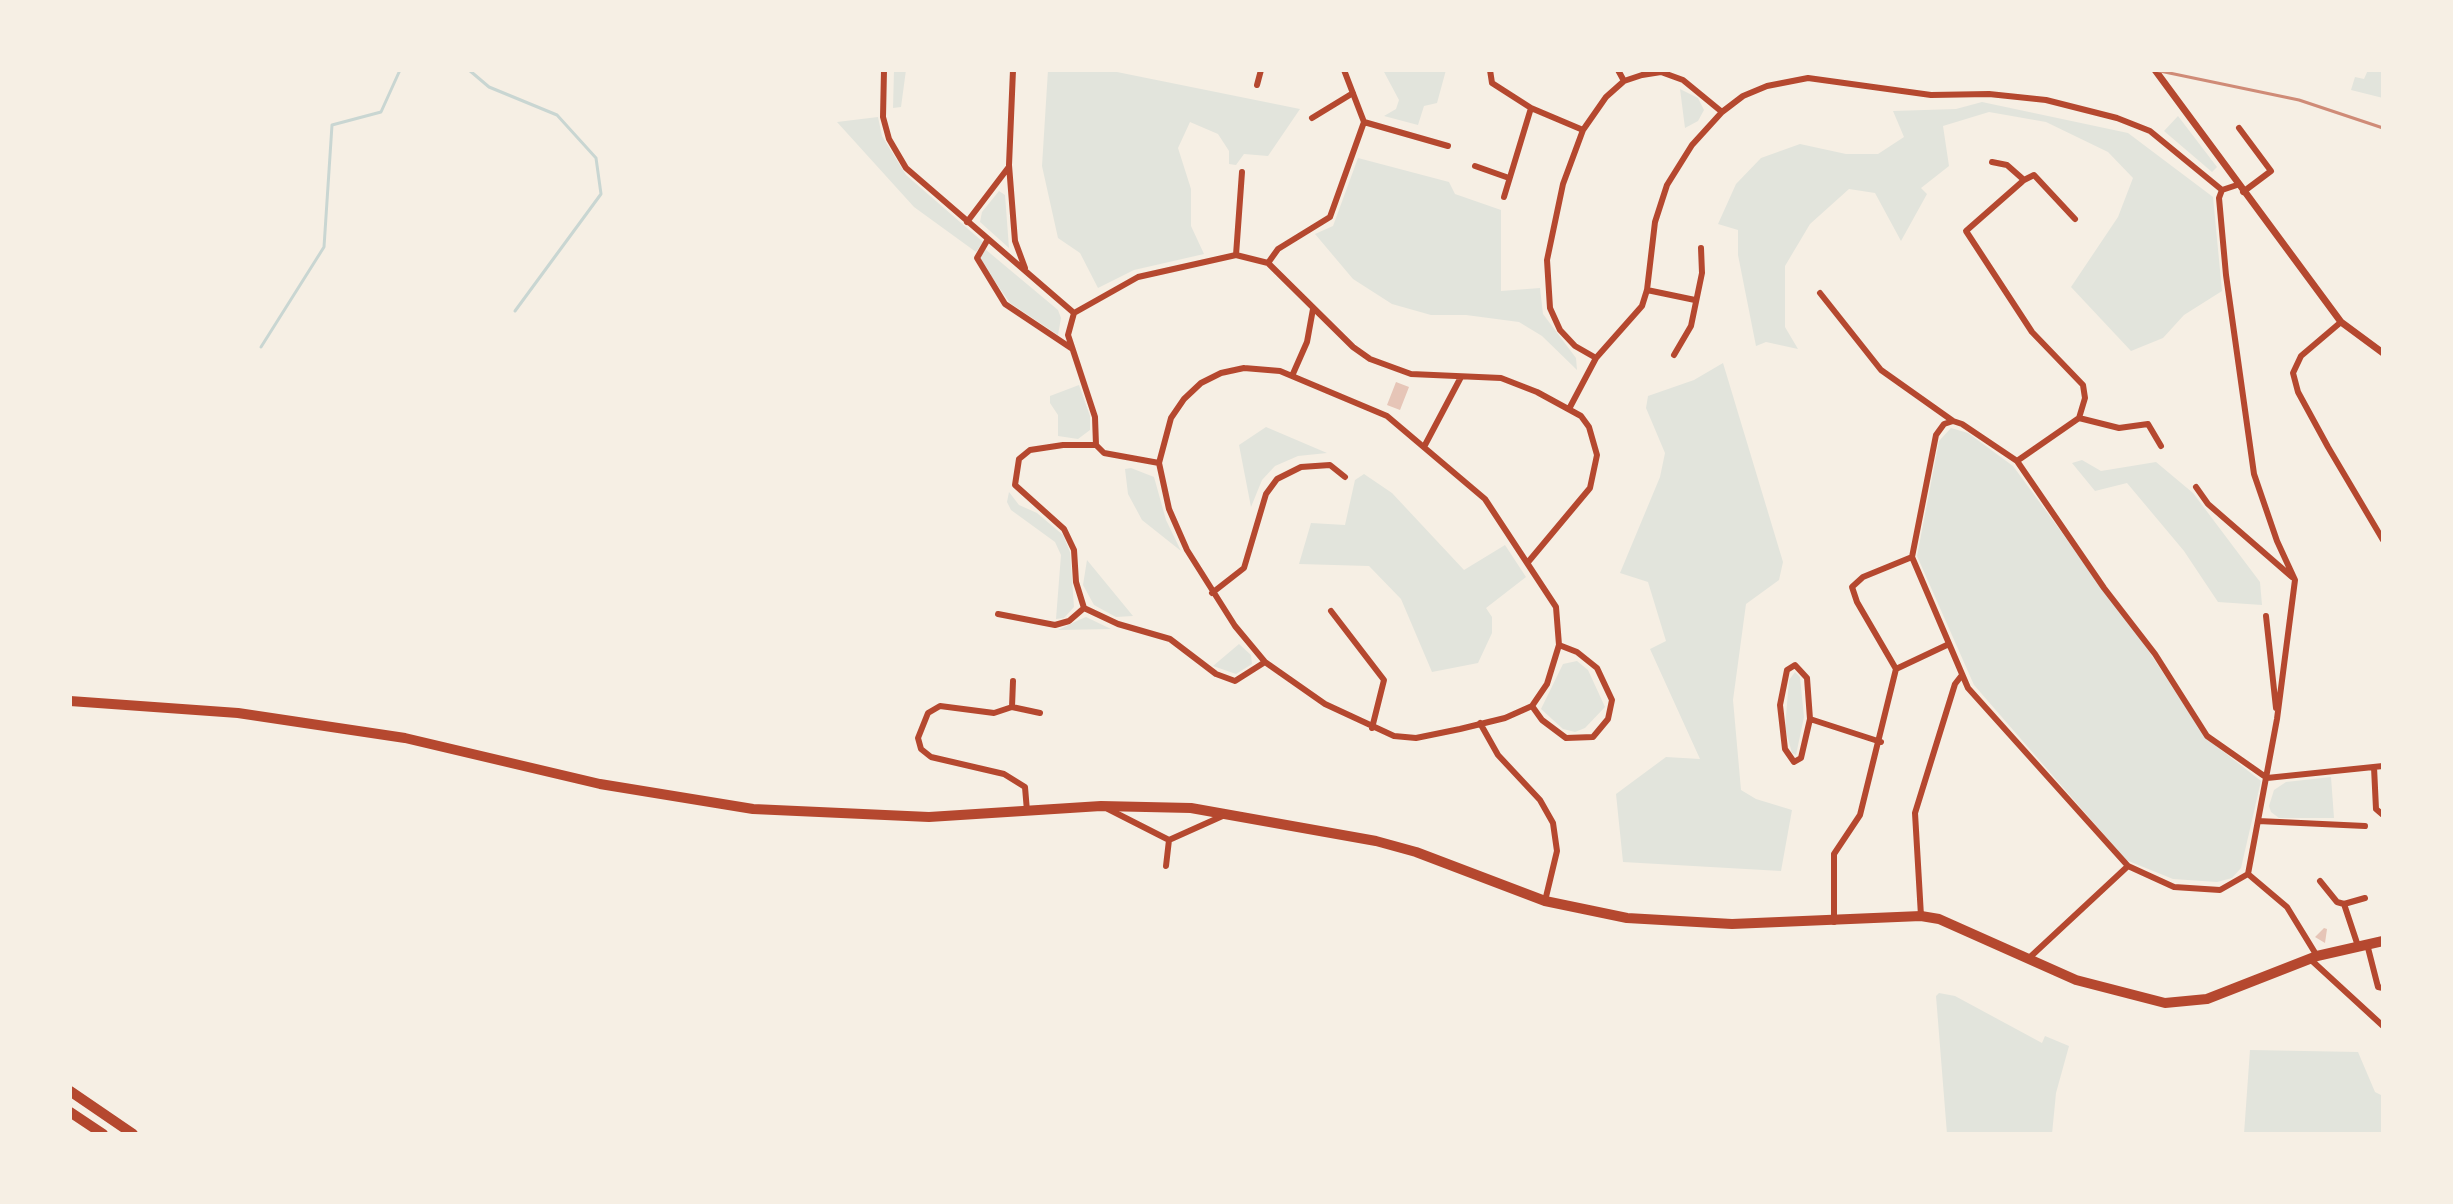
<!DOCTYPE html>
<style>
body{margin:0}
#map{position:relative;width:2453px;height:1204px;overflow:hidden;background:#f6efe4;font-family:"IBM Plex Sans",sans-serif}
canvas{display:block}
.frame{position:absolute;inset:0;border:72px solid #f6efe4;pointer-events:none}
</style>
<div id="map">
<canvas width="2453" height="1204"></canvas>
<div class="frame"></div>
</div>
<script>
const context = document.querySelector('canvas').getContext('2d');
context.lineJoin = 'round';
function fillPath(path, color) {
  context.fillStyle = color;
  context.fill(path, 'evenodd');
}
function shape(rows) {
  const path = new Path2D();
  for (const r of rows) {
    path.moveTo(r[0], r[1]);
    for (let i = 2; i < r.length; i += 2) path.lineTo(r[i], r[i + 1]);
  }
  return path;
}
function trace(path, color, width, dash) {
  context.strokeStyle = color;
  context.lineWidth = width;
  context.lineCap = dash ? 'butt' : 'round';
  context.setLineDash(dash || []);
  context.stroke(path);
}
const green = shape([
 [894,70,906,70,901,107,893,108],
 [1048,70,1107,70,1300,109,1268,156,1244,154,1236,165,1229,164,1229,151,1218,134,1190,122,1178,148,1191,189,1191,226,1204,254,1134,270,1098,288,1080,253,1058,238,1042,166],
 [1383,70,1446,70,1437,103,1424,106,1418,125,1384,116,1396,109,1399,100],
 [2368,70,2383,70,2383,98,2351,90,2355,77,2364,79],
 [1680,89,1698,98,1704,110,1698,121,1685,128],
 [1982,102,2128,133,2213,197,2222,291,2184,315,2163,338,2131,351,2071,287,2118,217,2133,178,2108,152,2046,122,1989,112,1943,126,1949,166,1921,188,1927,194,1901,241,1875,193,1849,189,1810,224,1785,266,1785,327,1798,349,1766,342,1756,346,1738,255,1738,230,1718,224,1736,184,1761,158,1800,144,1846,154,1878,154,1904,137,1893,111,1956,109],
 [2178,116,2217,167,2212,172,2164,131],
 [878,117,882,136,906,175,983,242,976,252,914,207,837,122],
 [1358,158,1449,182,1455,194,1501,210,1501,291,1540,288,1543,314,1576,358,1577,370,1542,336,1519,322,1466,315,1431,315,1392,304,1353,279,1315,234,1333,226],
 [999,191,1005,195,1009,248,980,222,982,212],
 [985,249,1058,310,1061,318,1058,335,1010,303,982,263,980,257],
 [1723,363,1783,562,1779,580,1746,604,1733,700,1741,790,1756,799,1792,810,1781,871,1623,862,1616,794,1666,757,1700,759,1650,649,1666,641,1648,582,1620,573,1660,477,1665,453,1646,408,1648,396,1694,380],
 [1079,385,1090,416,1090,430,1078,439,1058,436,1058,415,1050,403,1050,396],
 [1266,427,1327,453,1298,456,1275,466,1262,480,1251,507,1239,445],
 [1951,428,1968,433,2013,466,2146,647,2206,738,2261,781,2241,868,2232,878,2217,882,2173,879,2126,860,1974,685,1917,556,1939,441],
 [2082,460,2101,471,2156,462,2193,493,2260,582,2262,605,2218,602,2184,551,2127,483,2095,491,2072,463],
 [1131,468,1154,477,1166,520,1181,551,1142,520,1128,494,1125,469],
 [1364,474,1392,493,1464,570,1505,545,1526,577,1486,608,1492,617,1492,633,1478,663,1432,672,1401,599,1369,566,1299,564,1311,523,1345,525,1355,480],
 [1009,492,1019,505,1037,513,1063,535,1070,552,1074,607,1064,618,1056,619,1061,555,1055,542,1011,510,1007,502],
 [1087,560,1133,616,1116,617,1094,605,1083,585],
 [1086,617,1111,629,1058,630,1081,619],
 [1239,644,1251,655,1252,664,1236,674,1213,666],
 [1577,661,1588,670,1605,707,1585,728,1575,732,1563,729,1541,709,1563,664],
 [1795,672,1800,677,1804,717,1796,755,1792,753,1785,728,1789,680],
 [2331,777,2334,818,2279,818,2271,812,2269,806,2274,790,2286,782],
 [1939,993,1955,996,2042,1043,2045,1036,2069,1046,2056,1093,2052,1134,1947,1134,1936,996],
 [2250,1050,2358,1052,2375,1092,2383,1096,2383,1134,2244,1134]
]);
const stream = shape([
 [469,70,489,87,557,115,596,158,601,194,515,311],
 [261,347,324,247,332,125,381,112,400,70]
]);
const building = shape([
 [1396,382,1409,387,1400,410,1387,405],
 [2324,928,2327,929,2325,943,2315,937]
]);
const minor = shape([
 [884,70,883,117,889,139,906,168,1074,313],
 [1013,70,1009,165,1015,241,1025,268],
 [1490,70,1492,83,1531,108,1583,130],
 [1618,70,1624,81],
 [1257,85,1261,70],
 [1312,118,1353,93],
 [1364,122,1448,146],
 [2239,128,2271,171,2243,192],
 [1992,162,2007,165,2024,180],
 [1475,166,1509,178],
 [2222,190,2219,198,2226,275,2254,474,2277,541,2295,580,2277,719,2248,874],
 [1504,197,1531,108],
 [967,222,1008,168],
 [988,239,977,258,1005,304,1071,348],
 [1236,255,1242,172],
 [1268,263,1278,249,1330,217,1364,122,1344,70],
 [1647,290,1695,300],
 [1820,293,1881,370,1953,421],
 [2341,322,2301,356,2293,373,2298,392,2328,447,2383,540],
 [1674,355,1691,326,1702,273,1701,248],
 [1596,358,1575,346,1560,330,1550,308,1547,260,1563,184,1583,130,1606,97,1624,81,1642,75,1661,72,1683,80,1722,112],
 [1244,368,1280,371,1387,416,1485,499,1556,607,1559,645,1547,684,1532,706,1505,718,1460,729,1416,738,1394,736,1325,704,1265,662,1235,626,1187,550,1169,509,1159,463,1171,418,1184,399,1201,383,1221,373,1244,368],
 [1292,376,1307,342,1313,309],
 [1569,409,1596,358,1642,306,1647,290,1655,222,1667,185,1692,145,1722,112,1743,96,1767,86,1808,78,1931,95,1989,94,2046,100,2117,118,2150,131,2222,190,2237,185],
 [2079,418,2119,428,2148,424,2161,446],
 [1096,445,1095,417,1068,335,1074,313,1138,277,1236,255,1268,263,1353,347,1370,359,1411,374,1501,378,1537,392,1581,416,1589,427,1597,455,1590,488,1529,561],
 [1425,445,1461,377],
 [2017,461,2079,418,2085,398,2083,385,2032,332,1966,231,2024,180,2034,175,2075,219],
 [1159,463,1104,453,1096,445,1063,445,1030,450,1019,459,1015,485,1064,529,1074,550,1076,582,1084,608,1118,624,1170,639,1216,674,1235,681,1265,662],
 [2196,487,2208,504,2292,577],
 [1212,593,1244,568,1266,494,1277,479,1301,467,1330,465,1345,477],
 [1331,611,1384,680,1372,728],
 [998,614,1055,625,1069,621,1084,608],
 [2266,616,2276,708],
 [1896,669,1857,602,1852,587,1863,577,1912,557],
 [1532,706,1542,720,1566,738,1593,737,1608,719,1612,700,1597,668,1577,652,1559,645],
 [1012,707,1013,681],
 [1810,719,1801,758,1794,762,1785,749,1780,705,1787,670,1795,665,1807,678,1810,719,1881,742],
 [1480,723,1498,755,1540,800,1553,823,1557,851,1545,901],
 [2374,767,2376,809,2383,815],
 [1108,809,1169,840,1227,814],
 [1027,811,1025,787,1004,774,931,757,921,749,918,738,928,713,940,706,994,713,1012,707,1040,713],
 [2258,821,2365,826],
 [1166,866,1169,840],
 [2248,874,2220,890,2174,887,2128,866,1968,688,1912,557,1936,435,1944,424,1953,421,1962,424,2017,461,2104,588,2155,654,2207,736,2267,778,2383,766],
 [2248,874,2287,907,2317,956],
 [2320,881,2337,902,2344,904,2358,946],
 [2344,904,2365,898],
 [1921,916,1915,813,1955,684,1962,675],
 [1834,922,1834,854,1860,815,1896,669,1949,644],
 [2367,944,2378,987,2383,988],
 [2028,959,2128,866],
 [2310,959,2383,1026]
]);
const tertiary = shape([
 [2155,70,2341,322,2383,353]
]);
const trunk = shape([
 [70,701,238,713,405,738,600,784,753,809,929,817,1101,806,1191,808,1376,841,1416,852,1545,901,1627,918,1732,924,1921,916,1939,919,2076,980,2165,1003,2207,999,2317,956,2383,941],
 [70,1091,133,1134],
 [70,1112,103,1134]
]);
const rail = shape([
 [2155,70,2299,100,2383,128]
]);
fillPath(green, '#e2e4dc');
trace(stream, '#c9d6d2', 3);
fillPath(building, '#e6c5b7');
trace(minor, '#b5482f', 6);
trace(tertiary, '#b5482f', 7);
trace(trunk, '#b5482f', 10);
trace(rail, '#cf8b77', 3);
</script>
